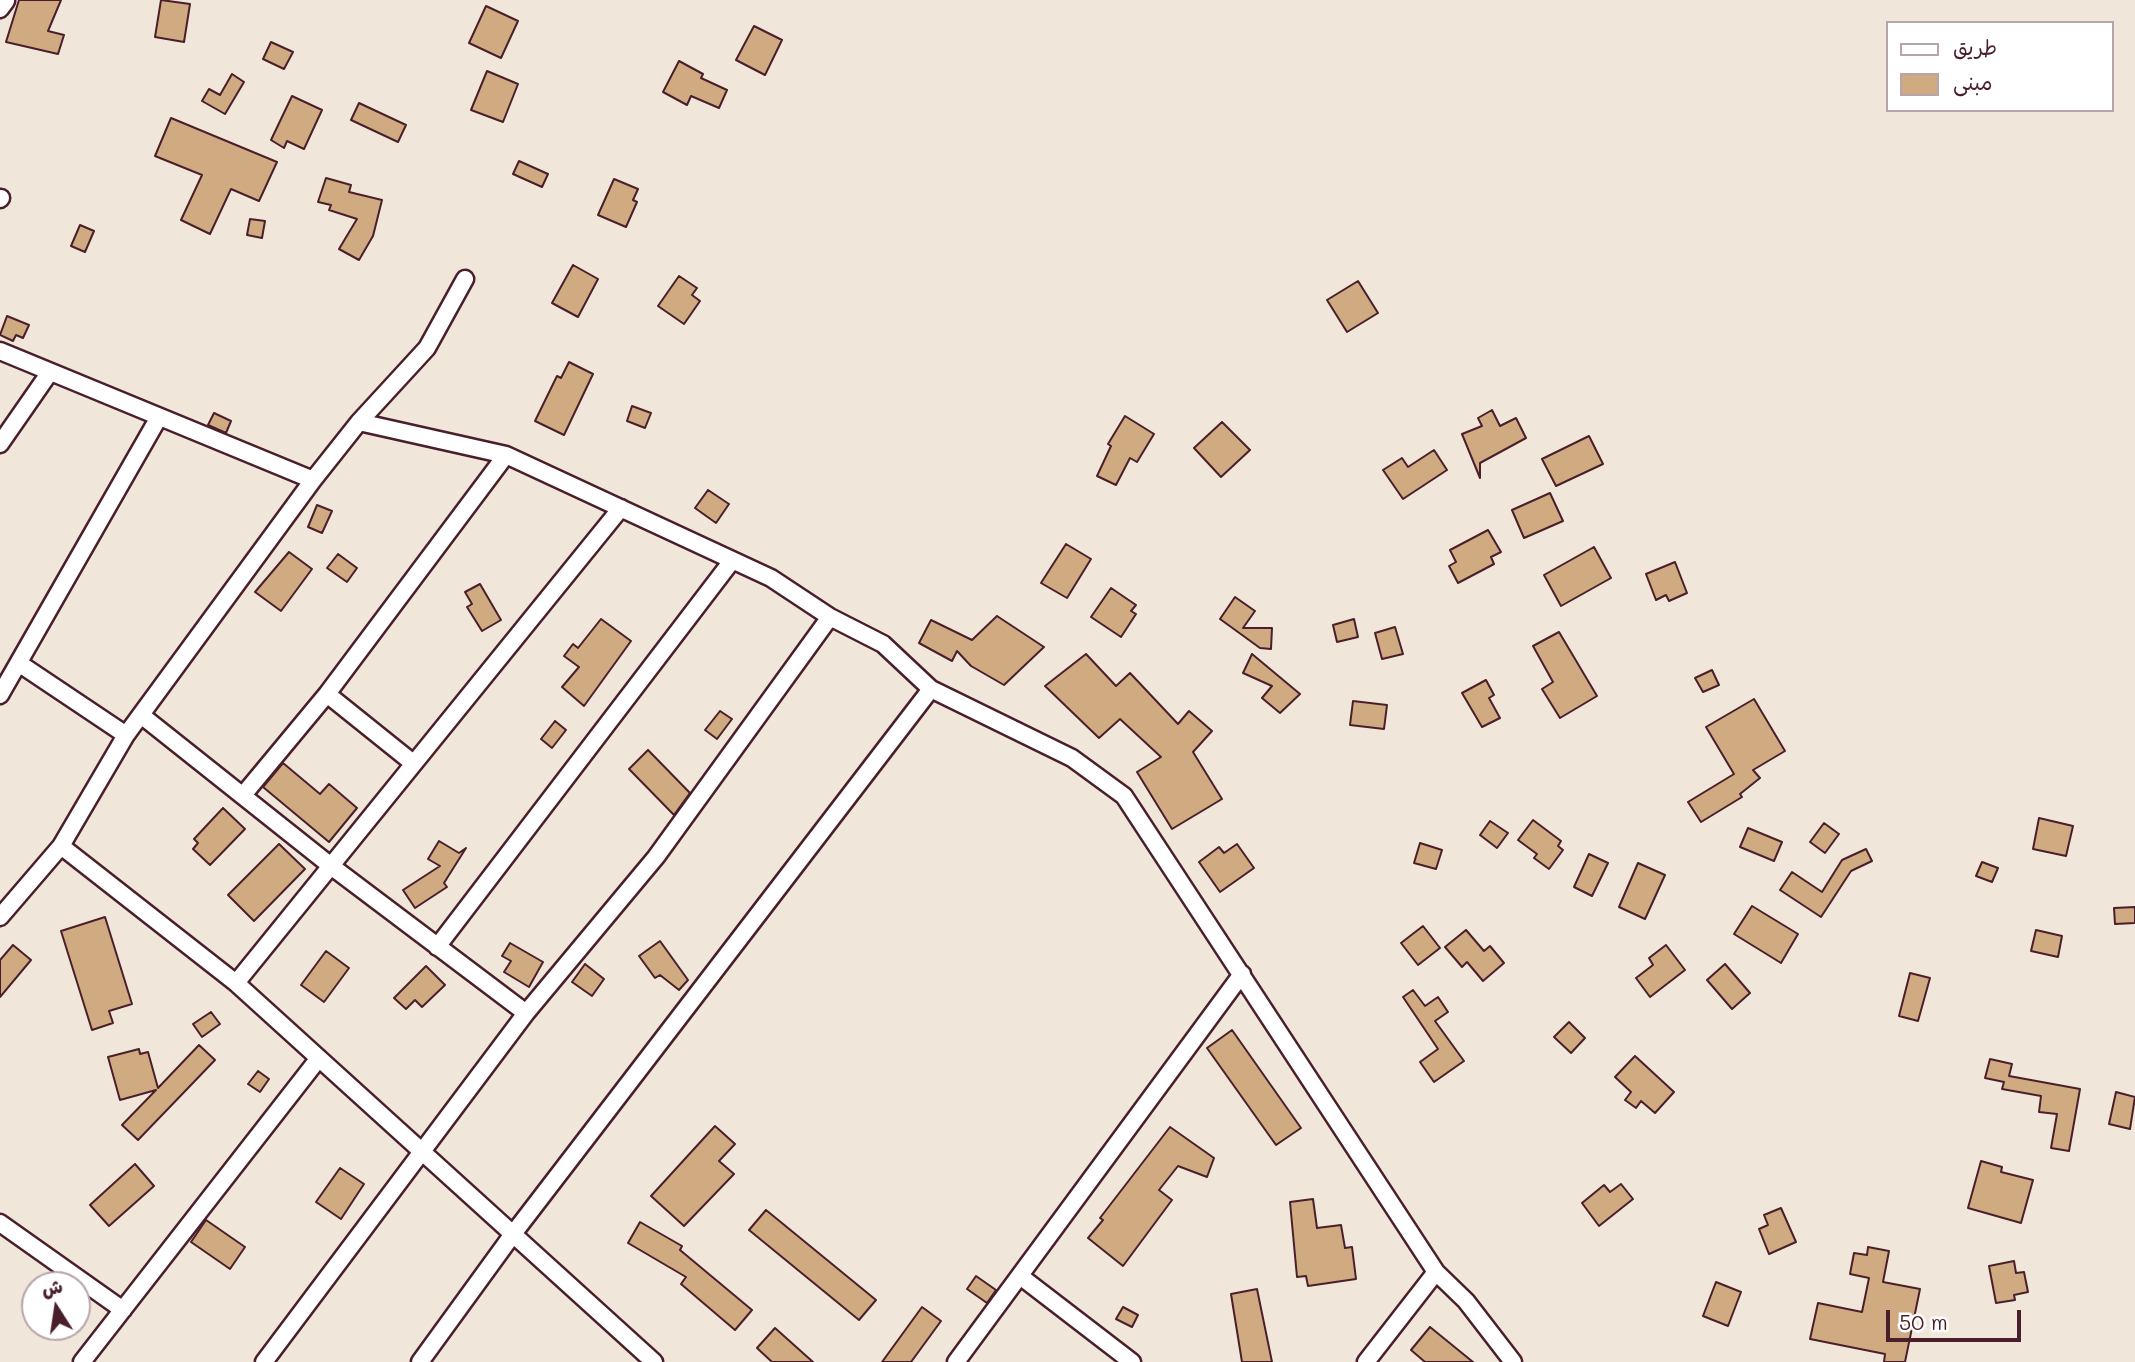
<!DOCTYPE html>
<meta charset="utf-8">
<style>
body{margin:0}
#map{position:relative;width:2135px;height:1362px;overflow:hidden;background:#f1e6da;font-family:Mali,"Playpen Sans Arabic",sans-serif}
canvas{display:block}
.legend{position:absolute;left:1886px;top:21px;width:228px;height:91px;box-sizing:border-box;background:#fff;border:2px solid #b7a5aa;margin:0;padding:9px 12px;list-style:none;font-size:21px;color:#4a1f2b}
.legend li{display:flex;align-items:center;gap:14px;height:35px}
.legend b{width:35px;border:2px solid #b7a5aa}
.north{position:absolute;left:21px;top:1271px;width:70px;height:70px;box-sizing:border-box;background:#fff;border:2px solid #b7a5aa;border-radius:50%;rotate:348deg;font-size:19px;font-weight:700;line-height:28px;text-align:center;color:#4a1f2b}
.north::after{content:'';display:block;margin:auto;width:24px;height:32px;background:#4a1f2b;clip-path:polygon(50% 0,100% 100%,50% 72%,0 100%)}
.scale{position:absolute;left:1886px;top:1310px;width:135px;height:32px;box-sizing:border-box;border:4px solid #4a1f2b;border-top:0;padding-left:9px;font-size:21px;line-height:24px;white-space:nowrap;color:#4a1f2b;-webkit-text-stroke:5px #fff;paint-order:stroke}
</style>
<div id="map">
<canvas width="2135" height="1362"></canvas>
<ul class="legend">
<li><b style="height:9px;background:#fff"></b>طريق</li>
<li><b style="height:19px;background:#d0ab82"></b>مبنى</li>
</ul>
<div class="north">ش</div>
<div class="scale">50 m</div>
</div>
<script>
const context = document.querySelector('canvas').getContext('2d');
context.lineJoin = 'round';
function fillPath(path, color) {
  context.fillStyle = color;
  context.fill(path, 'evenodd');
}
function shape(rows) {
  const path = new Path2D();
  for (const r of rows) {
    path.moveTo(r[0], r[1]);
    for (let i = 2; i < r.length; i += 2) path.lineTo(r[i], r[i + 1]);
  }
  return path;
}
function trace(path, color, width, dash) {
  context.strokeStyle = color;
  context.lineWidth = width;
  context.lineCap = dash ? 'butt' : 'round';
  context.setLineDash(dash || []);
  context.stroke(path);
}
const building = shape([
 [19,0,61,0,48,31,64,35,58,54,6,42,19,0],
 [161,0,190,4,184,42,155,37,161,0],
 [486,6,518,21,501,58,469,43,486,6],
 [754,26,782,40,765,75,736,60,754,26],
 [271,42,293,52,284,69,263,59,271,42],
 [679,61,703,74,701,78,727,90,719,108,691,96,687,105,663,92,679,61],
 [487,71,518,84,503,122,471,110,487,71],
 [232,74,244,82,225,114,202,101,209,89,220,95,232,74],
 [292,96,322,110,304,149,287,141,284,148,271,140,292,96],
 [359,103,406,125,398,142,351,120,359,103],
 [171,118,277,162,259,201,231,189,210,234,181,220,202,175,155,156,171,118],
 [519,161,548,174,542,187,513,174,519,161],
 [326,178,351,185,349,192,382,200,373,236,359,260,339,249,357,219,329,210,331,205,318,202,326,178],
 [614,179,638,189,633,200,637,202,626,227,598,215,614,179],
 [250,219,265,221,262,238,247,235,250,219],
 [80,225,94,231,85,252,71,246,80,225],
 [573,265,598,279,578,317,552,303,573,265],
 [679,276,697,288,692,295,700,301,684,324,658,306,679,276],
 [1358,281,1378,313,1347,332,1327,300,1358,281],
 [7,316,29,325,23,338,16,335,13,341,0,335,7,316],
 [569,362,593,374,564,435,535,421,557,376,561,378,569,362],
 [632,406,651,413,645,428,627,421,632,406],
 [1492,410,1500,426,1516,418,1526,438,1480,463,1480,478,1462,434,1482,426,1478,418,1492,410],
 [214,413,231,421,226,433,208,425,214,413],
 [1125,416,1154,434,1137,462,1130,458,1116,485,1097,476,1111,446,1108,444,1125,416],
 [1222,422,1250,450,1221,477,1194,448,1222,422],
 [1589,436,1603,464,1556,486,1542,459,1589,436],
 [1434,450,1447,470,1403,499,1383,470,1402,458,1408,467,1434,450],
 [708,490,729,504,716,523,695,508,708,490],
 [1550,493,1563,521,1524,538,1512,510,1550,493],
 [317,505,332,511,322,533,308,527,317,505],
 [1488,530,1501,552,1491,557,1494,564,1458,583,1449,566,1456,562,1450,550,1488,530],
 [1066,544,1091,559,1067,598,1041,583,1066,544],
 [1594,547,1611,578,1561,606,1544,575,1594,547],
 [289,552,312,569,281,611,255,592,289,552],
 [338,554,357,568,347,582,327,568,338,554],
 [1675,562,1687,593,1669,601,1666,595,1656,600,1646,574,1675,562],
 [480,584,501,620,482,631,467,607,472,604,465,592,480,584],
 [1111,588,1136,605,1131,611,1136,614,1121,637,1091,617,1111,588],
 [1235,597,1255,611,1243,628,1272,628,1271,649,1260,648,1220,619,1235,597],
 [997,616,1044,647,1004,685,971,666,957,651,952,661,919,643,931,620,972,640,997,616],
 [601,619,631,641,584,706,562,687,579,667,564,656,573,644,578,648,601,619],
 [1354,619,1358,637,1337,642,1333,625,1354,619],
 [1395,627,1403,654,1382,659,1375,633,1395,627],
 [1559,632,1597,696,1560,718,1542,689,1553,682,1533,646,1559,632],
 [1086,654,1116,686,1130,673,1178,724,1189,711,1212,731,1193,752,1222,799,1172,829,1137,772,1161,757,1120,719,1099,738,1045,686,1086,654],
 [1252,654,1300,694,1280,713,1262,698,1272,686,1243,673,1252,654],
 [1712,670,1719,685,1703,692,1695,678,1712,670],
 [1486,680,1494,695,1489,698,1500,718,1482,727,1462,693,1486,680],
 [1754,699,1785,751,1753,770,1760,778,1740,794,1742,797,1701,822,1688,802,1734,774,1706,727,1754,699],
 [1353,701,1387,705,1384,729,1350,725,1353,701],
 [720,711,732,719,717,739,705,730,720,711],
 [555,721,566,730,552,748,541,739,555,721],
 [648,750,690,793,674,815,629,769,648,750],
 [283,763,320,794,329,784,357,808,329,842,263,787,283,763],
 [223,808,245,829,210,865,193,849,198,843,194,839,223,808],
 [2039,818,2073,826,2066,856,2033,849,2039,818],
 [1533,820,1561,841,1558,846,1563,850,1549,869,1534,858,1537,854,1518,840,1533,820],
 [1490,821,1508,833,1497,848,1480,835,1490,821],
 [1824,823,1839,834,1825,853,1810,842,1824,823],
 [1748,828,1782,842,1774,861,1740,847,1748,828],
 [439,841,459,853,466,848,444,883,447,887,415,908,403,890,440,866,428,859,439,841],
 [1420,843,1442,850,1436,869,1414,863,1420,843],
 [279,844,305,869,254,921,228,895,279,844],
 [1237,844,1254,868,1220,892,1199,862,1219,847,1224,853,1237,844],
 [1866,849,1872,861,1851,871,1821,917,1780,890,1792,872,1822,892,1842,860,1866,849],
 [1589,854,1608,863,1592,896,1574,887,1589,854],
 [1982,862,1998,868,1992,882,1976,876,1982,862],
 [1638,863,1665,875,1645,919,1619,907,1638,863],
 [1752,906,1798,934,1781,963,1734,934,1752,906],
 [2135,907,2135,923,2115,924,2114,908,2135,907],
 [105,917,132,1004,109,1011,113,1023,92,1030,61,931,105,917],
 [1423,926,1440,948,1418,965,1401,943,1423,926],
 [1466,930,1484,951,1490,946,1504,963,1483,981,1467,962,1462,967,1445,947,1466,930],
 [2036,930,2062,936,2058,957,2031,951,2036,930],
 [660,941,688,980,679,990,660,975,655,978,639,956,660,941],
 [510,943,543,962,529,987,504,972,511,961,502,956,510,943],
 [13,945,31,960,0,997,0,960,13,945],
 [1666,945,1685,970,1650,997,1636,978,1653,965,1649,958,1666,945],
 [326,951,349,968,324,1002,301,985,326,951],
 [585,964,604,979,592,996,572,982,585,964],
 [1725,964,1750,993,1732,1009,1707,980,1725,964],
 [426,966,445,985,422,1007,415,1000,406,1009,394,998,426,966],
 [1910,973,1930,978,1918,1021,1899,1016,1910,973],
 [1413,990,1425,1006,1438,997,1448,1012,1435,1021,1464,1061,1434,1082,1420,1062,1438,1049,1403,997,1413,990],
 [211,1012,220,1024,202,1037,193,1024,211,1012],
 [1569,1022,1585,1038,1571,1053,1554,1037,1569,1022],
 [1232,1030,1301,1128,1276,1145,1207,1048,1232,1030],
 [199,1045,215,1060,138,1140,122,1125,156,1090,120,1100,108,1057,139,1049,140,1054,148,1052,158,1088,199,1045],
 [1635,1056,1674,1092,1655,1113,1641,1101,1636,1108,1625,1100,1631,1092,1615,1077,1635,1056],
 [1990,1059,2012,1064,2009,1076,2080,1089,2069,1151,2051,1148,2057,1114,2039,1112,2041,1096,2002,1089,2004,1082,1985,1078,1990,1059],
 [258,1071,269,1079,260,1092,248,1084,258,1071],
 [2116,1092,2135,1097,2130,1129,2109,1124,2116,1092],
 [715,1126,735,1144,719,1161,734,1174,684,1226,651,1196,715,1126],
 [1170,1127,1214,1158,1207,1177,1178,1166,1159,1190,1172,1200,1123,1266,1088,1238,1103,1220,1100,1218,1170,1127],
 [1981,1161,2002,1167,2001,1172,2033,1180,2021,1223,1968,1208,1981,1161],
 [135,1164,154,1186,109,1226,90,1205,135,1164],
 [340,1168,364,1184,341,1219,316,1202,340,1168],
 [1621,1184,1633,1199,1599,1226,1582,1203,1604,1185,1610,1192,1621,1184],
 [1313,1199,1317,1228,1341,1225,1345,1248,1352,1247,1356,1279,1308,1286,1306,1276,1297,1277,1290,1202,1313,1199],
 [1781,1208,1796,1242,1769,1254,1759,1229,1768,1225,1764,1215,1781,1208],
 [766,1210,876,1300,859,1320,749,1230,766,1210],
 [206,1220,245,1247,230,1269,191,1242,206,1220],
 [640,1222,682,1246,680,1250,752,1310,735,1330,681,1284,686,1277,628,1243,640,1222],
 [1868,1247,1889,1251,1883,1282,1920,1289,1905,1362,1884,1362,1885,1354,1810,1339,1818,1303,1862,1312,1869,1278,1850,1274,1854,1253,1867,1255,1868,1247],
 [2014,1261,2016,1273,2024,1272,2028,1292,2014,1295,2015,1300,1996,1303,1989,1266,2014,1261],
 [976,1276,996,1290,987,1303,967,1289,976,1276],
 [1716,1282,1741,1292,1728,1326,1703,1316,1716,1282],
 [1257,1289,1272,1362,1242,1362,1231,1294,1257,1289],
 [922,1307,941,1321,911,1362,882,1362,922,1307],
 [1123,1307,1138,1315,1132,1327,1116,1319,1123,1307],
 [1430,1327,1473,1362,1425,1362,1411,1350,1430,1327],
 [775,1328,813,1362,772,1362,757,1348,775,1328]
]);
const minor = shape([
 [0,9,6,1],
 [0,199,1,198],
 [0,351,313,480],
 [359,422,506,455,771,578,830,617,883,644,931,689,1072,758,1124,796,1436,1272,1366,1362],
 [0,444,50,372],
 [20,664,126,735],
 [327,694,413,763],
 [0,695,159,417],
 [141,715,331,866,526,1013],
 [244,794,327,694,506,455],
 [61,846,236,983,654,1362],
 [0,917,61,846,126,735,313,480,359,422,427,348,465,279],
 [437,947,731,562],
 [236,983,621,508],
 [0,1223,123,1310],
 [1436,1272,1466,1301,1513,1362],
 [1020,1276,1132,1362],
 [82,1362,319,1058],
 [264,1362,526,1013,656,857,830,617],
 [420,1362,513,1234,931,689],
 [956,1362,1242,974]
]);
fillPath(building, '#d0ab82');
trace(building, '#4a1f2b', 2);
trace(minor, '#4a1f2b', 21);
trace(minor, '#fff', 16);
</script>
